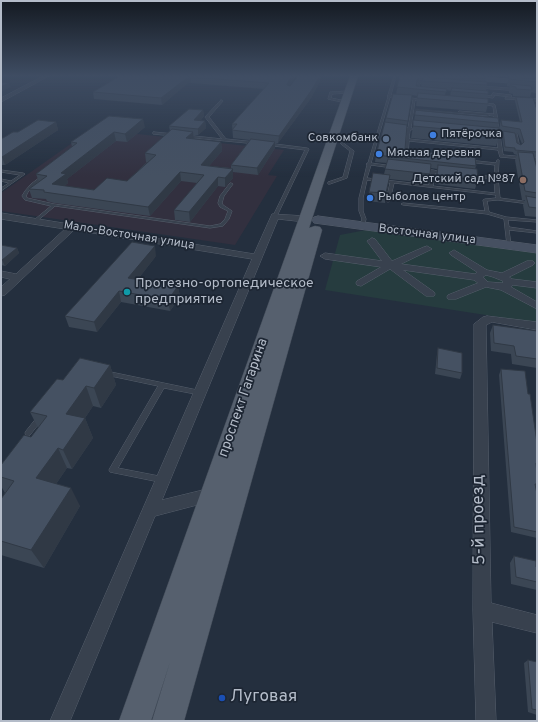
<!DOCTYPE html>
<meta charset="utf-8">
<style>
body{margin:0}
#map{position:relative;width:538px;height:722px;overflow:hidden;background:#242f3e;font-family:Overpass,sans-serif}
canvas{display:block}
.frame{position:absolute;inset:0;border:2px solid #b4bcc9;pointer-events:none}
</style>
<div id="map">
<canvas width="538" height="722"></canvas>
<div class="frame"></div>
</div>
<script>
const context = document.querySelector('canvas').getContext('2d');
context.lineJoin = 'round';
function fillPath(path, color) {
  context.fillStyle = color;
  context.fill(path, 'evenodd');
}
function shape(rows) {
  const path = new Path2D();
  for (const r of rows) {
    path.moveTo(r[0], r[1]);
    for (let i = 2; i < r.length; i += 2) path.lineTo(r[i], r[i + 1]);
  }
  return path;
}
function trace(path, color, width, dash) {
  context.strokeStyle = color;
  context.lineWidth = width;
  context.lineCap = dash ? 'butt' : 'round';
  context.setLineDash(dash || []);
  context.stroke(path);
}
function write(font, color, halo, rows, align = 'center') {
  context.font = font + ' Overpass,sans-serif';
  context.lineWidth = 3.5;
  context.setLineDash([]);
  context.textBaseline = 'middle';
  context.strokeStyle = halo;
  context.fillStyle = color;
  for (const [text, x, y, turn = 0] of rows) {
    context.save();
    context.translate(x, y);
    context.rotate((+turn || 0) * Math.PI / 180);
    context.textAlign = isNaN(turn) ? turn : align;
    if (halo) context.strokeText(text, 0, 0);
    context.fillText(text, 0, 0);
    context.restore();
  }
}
const medical = shape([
 [92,129,284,150,268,175,277,176,235,245,1,211,1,193]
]);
const green = shape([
 [366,230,537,253,537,323,325,290,340,235]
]);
const lane = shape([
 [394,76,396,76,391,95,425,100,424,101,415,100,411,128,415,129,410,130,409,139,498,148,494,116,458,112,459,111,494,114,493,106,480,104,481,103,494,104,495,105,497,115,503,155,537,158,537,160,500,157,498,150,409,141,408,154,411,155,409,156,405,156,407,130,397,128,399,127,408,128,413,100,390,97,371,163,393,166,395,167,393,168,371,165,367,178,429,185,431,172,420,170,422,169,433,170,447,173,445,174,435,173,433,186,495,193,494,179,470,176,468,175,470,174,494,177,495,165,468,162,466,161,468,160,496,163,497,160,499,160,498,178,500,198,537,203,537,205,498,200,487,201,489,212,506,217,537,220,537,222,508,220,509,227,537,231,537,233,509,230,511,245,509,246,507,245,504,219,487,214,403,205,401,204,403,203,485,211,483,200,485,199,496,198,496,195,394,183,390,201,388,202,386,201,390,183,367,180,363,198,363,211,366,219,364,227,360,227,360,226,362,219,359,211,359,198,367,165,366,164,368,163,388,97,387,96,388,95,394,76],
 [418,81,430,82,431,83,430,84,420,83,419,90,421,91,417,92,416,91,418,81],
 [479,86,537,90,537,92,478,88,479,86],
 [349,91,348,93,332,94,331,98,346,101,346,103,328,99,330,92,349,91],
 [493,93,511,95,512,96,511,97,494,95,494,97,493,98,480,96,481,95,492,96,492,94,493,93],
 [506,97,537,99,537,101,505,99,506,97],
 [221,100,223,101,209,117,226,139,256,142,258,143,257,144,184,137,184,135,185,135,222,139,205,117,221,100],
 [154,132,174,134,176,135,174,136,153,134,153,132,154,132],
 [506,133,517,134,520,148,517,147,515,136,506,135,506,133],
 [342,142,354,151,347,178,330,184,328,184,328,182,343,177,350,151,341,144,340,143,342,142],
 [267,143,307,148,309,149,277,216,275,217,273,216,305,150,266,145,265,144,267,143],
 [1,170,23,173,25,174,1,191,1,188,9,183,1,181,1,179,11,181,20,175,1,172,1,170],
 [43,175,46,176,33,186,28,192,26,196,27,198,54,204,210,226,220,224,225,219,228,211,220,207,218,203,220,196,230,183,231,183,233,184,224,196,222,203,223,205,232,211,229,219,223,226,210,228,55,206,36,222,34,222,34,220,51,206,25,200,22,196,25,191,31,184,43,175],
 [104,371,106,371,202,391,203,393,202,395,200,395,164,388,118,468,164,477,167,478,168,480,167,482,164,483,110,472,109,470,110,468,158,386,106,375,103,373,104,371],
 [40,415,42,416,43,418,42,420,30,435,28,436,26,435,25,433,26,431,38,416,40,415]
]);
const street = shape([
 [43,76,49,76,1,102,1,98,43,76],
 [1,213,254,254,272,214,305,216,309,219,305,222,278,219,162,500,211,488,216,490,219,495,216,500,155,516,70,721,50,721,252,259,74,230,5,295,1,296,1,287,10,279,1,277,1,271,16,274,65,229,1,219,1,213],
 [372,238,375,239,392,261,424,247,427,246,432,249,401,264,475,274,477,272,451,255,449,253,454,250,487,270,502,273,527,261,533,261,535,263,533,265,509,277,512,279,537,282,537,288,513,285,511,287,537,302,537,309,501,290,486,287,456,299,448,299,447,297,448,295,478,283,474,280,403,270,434,292,435,294,434,296,426,296,390,269,361,286,357,285,356,283,357,281,381,267,325,259,320,256,325,253,382,261,367,241,372,238],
 [486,275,493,277,503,281,503,283,488,282,483,277,486,275],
 [487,316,537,322,537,330,492,322,486,325,491,603,537,615,537,633,492,622,496,721,476,721,473,610,474,324,483,317,487,316]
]);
const secondary = shape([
 [439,76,470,76,537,81,537,85,443,78,439,76],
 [318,216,537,245,537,253,314,223,312,220,314,217,318,216]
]);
const primary = shape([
 [350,76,358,76,309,228,315,226,320,227,322,230,184,721,152,721,170,662,151,721,119,721,350,76]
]);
const wall = shape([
 [120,76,296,76,290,86,321,77,320,81,311,98,278,143,275,143,275,148,258,175,233,172,233,178,225,187,218,186,190,222,175,220,174,210,197,183,181,181,150,216,54,203,47,201,46,199,32,198,29,189,39,182,36,174,72,147,71,142,109,116,145,127,127,142,116,141,67,179,68,183,64,186,94,190,127,181,147,162,146,162,145,153,170,131,169,126,203,110,204,116,200,121,205,121,206,128,198,135,193,135,194,139,221,142,222,151,209,166,231,168,231,165,250,140,233,138,232,124,264,89,191,83,188,83,162,105,94,99,93,92],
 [400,76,480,76,486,78,485,82,487,85,486,91,488,94,487,99,488,104,486,112,416,106,417,96,412,95,407,126,405,149,406,150,476,166,475,169,478,180,475,189,435,184,437,169,431,168,428,183,389,179,385,203,367,201,369,192,384,174,387,163,375,162,376,155,386,118,396,94],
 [419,80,422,80,421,87,416,86,417,81],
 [446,90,451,91,450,96,445,96],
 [505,76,536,76,535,78,537,79,537,89,532,89,530,97,513,96,513,94,509,93,509,91,510,87,507,86,507,84,509,77,505,77],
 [516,97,537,110,537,157,534,157,537,169,537,217,525,216,523,205,525,200,522,200,515,160,517,155,514,154,513,152,504,151,502,136,503,131,512,132,500,131,500,124,501,120,520,122,515,101],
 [515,133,518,134,522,144,521,145,517,143],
 [416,109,488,117,499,123,497,128,500,134,496,146,411,138],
 [56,122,58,130,5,165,1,165,1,138,3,138,18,132],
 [1,245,17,248,19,253,5,266,1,265],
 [156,256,138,279,178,286,180,297,170,311,121,302,97,332,69,327,65,316],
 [493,325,537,331,537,368,512,364,511,354,491,351,490,333],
 [438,348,462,373,460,379,435,374,437,354],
 [110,365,116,385,101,408,93,406,85,418,93,438,72,469,67,468,56,484,80,506,44,568,1,555,1,499,5,493,1,486,1,465,31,437,38,428,30,412,63,380],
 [501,369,528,394,537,443,537,470,536,470,537,486,536,488,537,494,537,538,511,532,499,375],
 [514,556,537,568,537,590,511,584,510,563],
 [528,660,537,662,537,715,528,712,524,663]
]);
const shadedWall = shape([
 [292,76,296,76,287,90,287,84],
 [318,76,322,76,321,77,320,81,311,98,278,143,279,136],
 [418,76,420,76,419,80,417,81],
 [188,77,191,77,191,83,188,83,162,105,161,98],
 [9,83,11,87,1,92,1,87],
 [203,110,204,116,195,127,194,120],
 [143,119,145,127,127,142,125,134],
 [205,121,206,128,198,135,198,129],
 [56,122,58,130,5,165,2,157],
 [114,132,116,141,67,179,68,183,55,193,52,184,61,173],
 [193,132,194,140,186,138],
 [221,142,222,151,202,174,201,165],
 [275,142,275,148,258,175,257,168],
 [233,169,233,178,225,187,225,178],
 [180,172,181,181,150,216,148,207],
 [218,177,218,186,190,222,189,212],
 [155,246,156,256,131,288,128,278],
 [17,248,19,253,5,266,2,260],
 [178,286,180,297,170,311,168,300],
 [119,291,121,302,97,332,94,322],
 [110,365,116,385,101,408,94,388],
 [86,386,93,406,74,434,66,414],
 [85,418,93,438,72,469,63,450],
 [58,448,67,468,47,497,36,478],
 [71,488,80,506,44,568,31,550]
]);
const building = shape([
 [120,76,292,76,287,84,287,85,290,86,298,76,320,76,311,91,279,136,232,130,237,124,232,124,269,83,191,77,188,77,161,98,93,92,120,76],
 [400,76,418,76,416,86,447,89,446,92,397,87,400,76],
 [455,76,486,76,486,78,455,76],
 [423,77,487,82,487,85,422,81,423,77],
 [509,77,537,79,537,82,509,79,509,77],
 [1,82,9,83,1,87,1,82],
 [511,84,531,86,532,90,516,89,516,87,511,86,511,84],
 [452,88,488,91,488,94,451,91,452,88],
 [418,93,488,99,488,104,417,98,418,93],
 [393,94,412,95,408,121,386,118,393,94],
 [516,97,533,98,537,110,537,152,515,150,515,148,505,147,503,131,515,133,517,143,521,145,524,142,520,129,502,126,501,120,522,122,516,97],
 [189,109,203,110,194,120,205,121,198,129,169,126,189,109],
 [416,109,488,115,488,117,415,110,414,115,416,109],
 [415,110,498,118,499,123,415,115,415,110],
 [109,116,143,119,125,134,114,132,61,173,66,174,52,184,94,190,107,178,127,181,156,155,145,153,172,129,193,132,186,138,221,142,201,165,233,169,225,178,218,177,189,212,174,210,204,175,180,172,148,207,51,193,44,192,44,190,29,189,47,176,36,174,77,143,71,142,109,116],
 [38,120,56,122,2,157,1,157,1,138,3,138,13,132,18,132,38,120],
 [413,120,499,128,500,134,413,126,413,120],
 [385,122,407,125,405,149,406,150,475,157,476,166,376,155,385,122],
 [251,139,275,142,257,168,231,165,251,139],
 [518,152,533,153,537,169,537,193,525,191,518,152],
 [388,159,431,164,430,174,385,169,388,159],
 [438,165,477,169,478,180,437,175,438,165],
 [373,173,390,175,386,193,369,192,373,173],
 [526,196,537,198,537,208,529,207,526,196],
 [132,242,155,246,128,278,178,286,168,300,119,291,94,322,65,316,132,242],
 [1,245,17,248,2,260,1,260,1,245],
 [493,325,537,331,537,359,516,356,514,346,494,343,493,325],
 [438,348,462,353,462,373,437,368,438,348],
 [80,358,110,365,94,388,86,386,66,414,85,418,63,450,58,448,36,478,71,488,31,550,1,541,1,499,14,481,1,477,1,465,24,435,31,437,47,416,30,412,57,379,63,380,80,358],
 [501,369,525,371,528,394,530,394,537,443,537,464,536,463,537,474,537,484,535,484,537,494,537,532,514,527,501,369],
 [514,556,536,561,536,567,537,568,537,582,516,577,514,556],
 [528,660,537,662,537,710,532,709,528,660]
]);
const markers = [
 [433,135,4,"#3f7fe0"],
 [386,139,4,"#5c6f8a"],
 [379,154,4,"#3f7fe0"],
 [523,180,4,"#8d6e63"],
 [370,198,4,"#3f7fe0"],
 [127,292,4,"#0f9aa8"],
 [222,698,4,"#1a4fb4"]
];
const farPoinames = [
 ["Пятёрочка",441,135],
 ["Совкомбанк",378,139,"right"],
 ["Мясная деревня",387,154],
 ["Детский сад №87",515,180,"right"],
 ["Рыболов центр",378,198]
];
const farStreetnames = [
 ["Восточная улица",427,235,7],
 ["Мало-Восточная улица",129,236,9]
];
const poiNames = [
 ["Протезно-ортопедическое",135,284],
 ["предприятие",135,300]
];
const streetNames = [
 ["проспект Гагарина",244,398,-71]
];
const nearStreetnames = [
 ["5-й проезд",480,520,-91]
];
const nearPoinames = [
 ["Луговая",230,698]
];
fillPath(medical, '#32303f');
fillPath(green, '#263c3f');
trace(lane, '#565f6c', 1);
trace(street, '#565f6c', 1);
trace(secondary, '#565f6c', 1);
trace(primary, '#414a57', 1);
fillPath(lane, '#38414e');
fillPath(street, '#38414e');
fillPath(secondary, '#465061');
fillPath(primary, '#56606e');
fillPath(wall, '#3b4654');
fillPath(shadedWall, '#303945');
fillPath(building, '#455162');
trace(building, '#303945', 1);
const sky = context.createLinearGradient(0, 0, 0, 177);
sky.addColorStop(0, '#141a22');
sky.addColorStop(0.43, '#3f4d63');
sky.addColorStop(1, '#3f4d6300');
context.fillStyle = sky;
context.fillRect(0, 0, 538, 177);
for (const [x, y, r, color] of markers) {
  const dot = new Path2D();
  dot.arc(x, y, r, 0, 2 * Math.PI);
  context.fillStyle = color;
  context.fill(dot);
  trace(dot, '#1d2633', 1.5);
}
write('12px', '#b4bcc9', '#1d2633', farPoinames, 'left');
write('12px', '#b4bcc9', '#1d2633', farStreetnames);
write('14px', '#b4bcc9', '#1d2633', poiNames, 'left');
write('14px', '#b4bcc9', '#1d2633', streetNames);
write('17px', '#b4bcc9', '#1d2633', nearStreetnames);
write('17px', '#b4bcc9', '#1d2633', nearPoinames, 'left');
</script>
